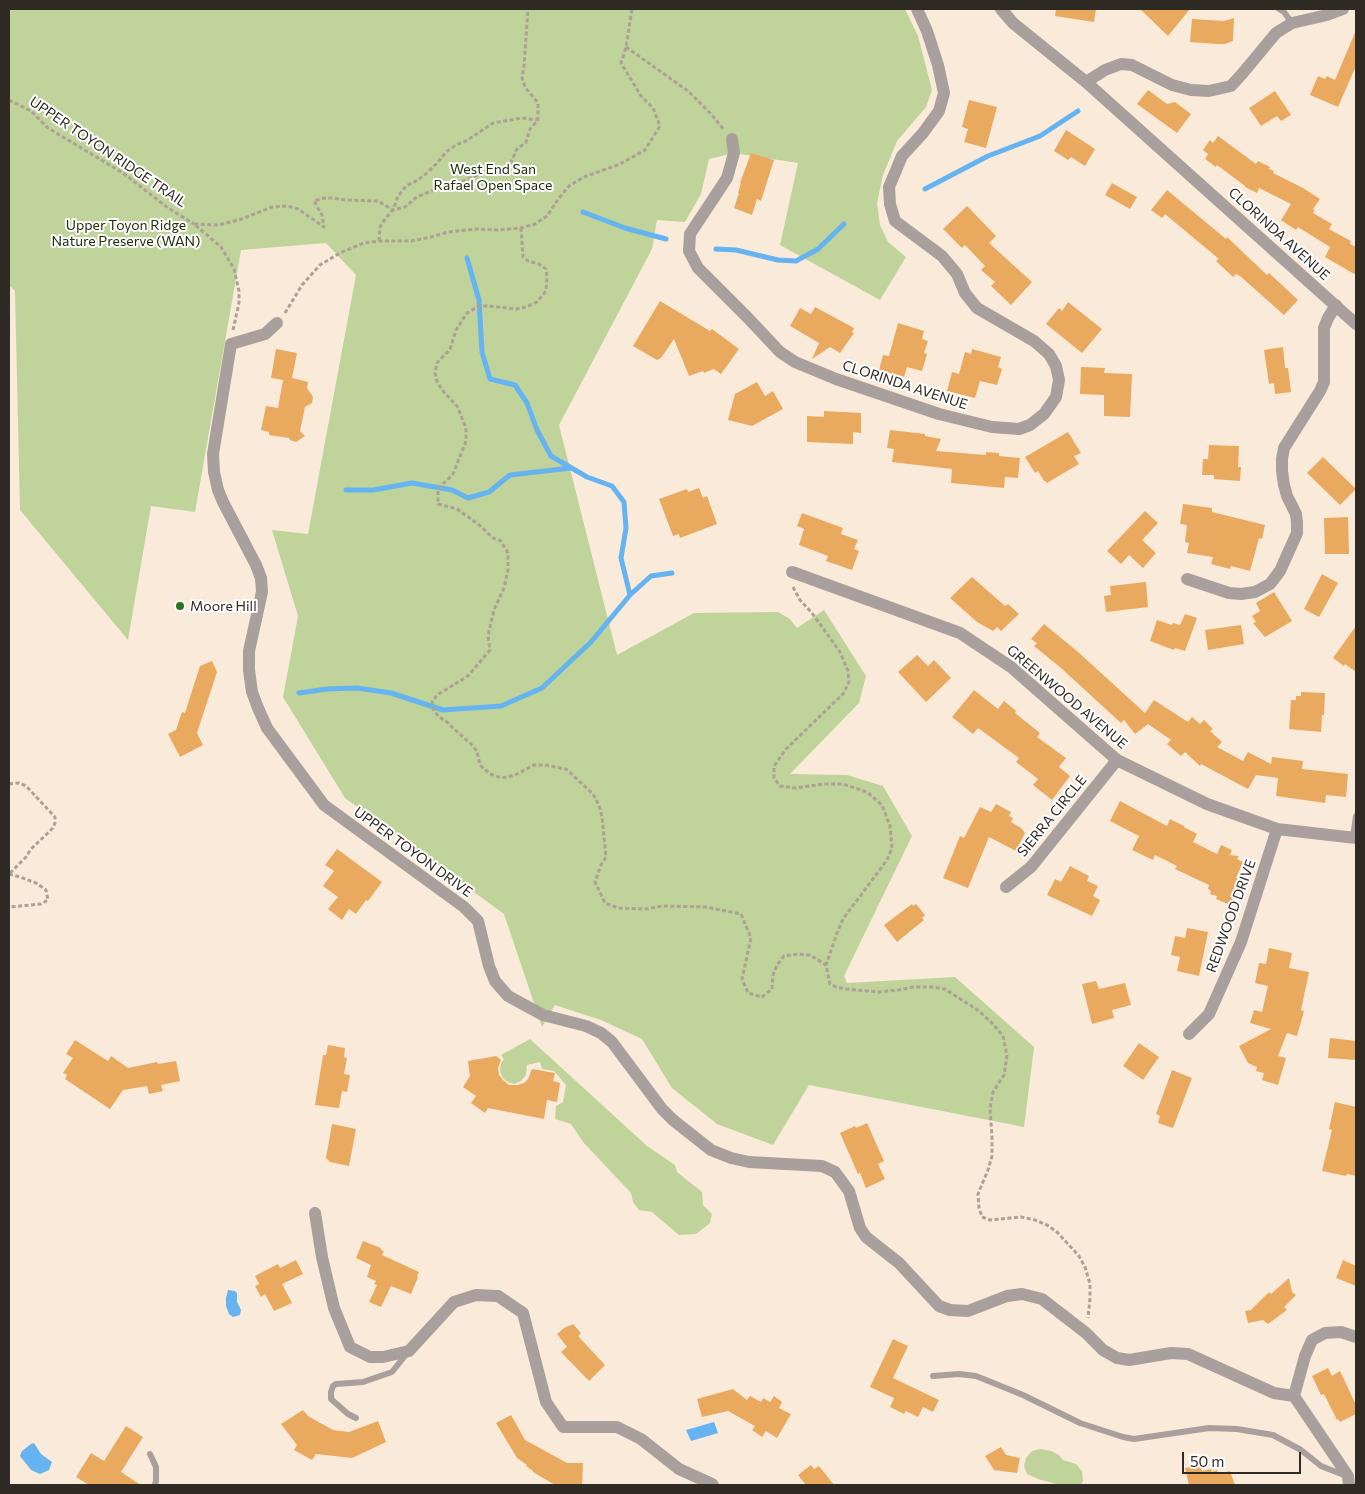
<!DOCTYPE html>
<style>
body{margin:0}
#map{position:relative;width:1365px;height:1494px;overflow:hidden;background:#faeada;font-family:Commissioner,sans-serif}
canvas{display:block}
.frame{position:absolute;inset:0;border:10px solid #302a24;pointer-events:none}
.scale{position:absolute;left:1182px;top:1452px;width:119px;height:22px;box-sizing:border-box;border:2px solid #302a24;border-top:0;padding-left:6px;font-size:15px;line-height:18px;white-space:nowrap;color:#302a24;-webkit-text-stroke:4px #fff;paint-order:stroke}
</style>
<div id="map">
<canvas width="1365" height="1494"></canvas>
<div class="frame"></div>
<div class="scale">50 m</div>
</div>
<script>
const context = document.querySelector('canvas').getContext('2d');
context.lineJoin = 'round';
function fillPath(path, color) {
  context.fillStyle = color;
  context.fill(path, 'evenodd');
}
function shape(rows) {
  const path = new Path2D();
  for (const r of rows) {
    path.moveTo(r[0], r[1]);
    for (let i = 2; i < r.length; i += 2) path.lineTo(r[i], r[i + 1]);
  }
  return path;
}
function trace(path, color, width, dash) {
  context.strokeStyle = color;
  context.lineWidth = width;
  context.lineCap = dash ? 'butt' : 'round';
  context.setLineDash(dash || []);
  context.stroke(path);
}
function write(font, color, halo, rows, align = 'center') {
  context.font = font + ' Commissioner,sans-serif';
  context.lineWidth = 4;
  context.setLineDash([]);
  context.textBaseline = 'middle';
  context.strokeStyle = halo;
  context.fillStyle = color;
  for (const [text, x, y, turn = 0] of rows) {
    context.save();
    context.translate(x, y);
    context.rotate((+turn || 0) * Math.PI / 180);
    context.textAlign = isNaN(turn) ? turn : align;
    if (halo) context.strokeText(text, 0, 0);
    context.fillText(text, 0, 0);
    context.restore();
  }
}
const green = shape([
 [9,9,905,9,918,36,932,90,926,107,897,141,883,175,877,203,880,225,888,242,906,257,880,300,780,245,798,163,734,153,709,159,701,194,685,222,657,220,652,249,559,425,617,655,694,613,778,612,790,619,797,628,824,610,866,676,859,703,790,774,847,775,883,786,912,836,844,976,847,983,955,977,1034,1047,1024,1127,809,1085,773,1145,717,1124,672,1088,642,1039,601,1020,555,1005,542,1027,504,914,345,798,283,697,298,616,272,530,308,534,356,275,326,243,241,250,195,512,151,506,128,640,20,510,15,291,9,285],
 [530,1039,647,1146,675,1165,677,1172,702,1192,703,1205,712,1214,710,1223,696,1234,679,1235,652,1212,639,1210,633,1202,631,1193,583,1142,571,1124,555,1119,556,1106,563,1102,566,1085,554,1071,542,1069,540,1062,527,1065,526,1075,521,1081,514,1084,506,1081,502,1077,500,1070,501,1063,504,1059,501,1055],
 [1040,1449,1051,1451,1059,1455,1063,1460,1076,1464,1082,1471,1083,1481,1081,1485,1060,1485,1038,1479,1027,1474,1024,1466,1026,1458,1032,1451]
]);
const water = shape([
 [228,1290,235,1291,237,1293,237,1302,241,1310,240,1315,233,1317,229,1314,226,1306,226,1298],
 [714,1422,718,1433,691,1441,686,1430],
 [34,1443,41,1454,52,1462,49,1470,40,1474,31,1470,20,1456,22,1451,31,1444]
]);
const stream = shape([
 [925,189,988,156,1040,136,1078,111],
 [583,212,625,228,666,239],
 [716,249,736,250,778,260,796,261,818,249,844,224],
 [467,258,479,300,482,352,490,379,515,385,527,403,537,430,551,456,587,477,612,486,624,502,626,528,621,558,630,595],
 [346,490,373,490,412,483,452,490,468,498,489,492,510,475,571,468],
 [299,693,327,689,357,688,391,693,443,710,501,706,542,688,591,642,630,595,651,576,672,573]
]);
const building = shape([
 [1056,9,1096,9,1094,22,1055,16],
 [1140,9,1190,9,1168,36],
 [1234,18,1233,41,1225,44,1217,44,1190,42,1192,19,1224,21],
 [1356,30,1356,66,1338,107,1310,95,1318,76,1325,79,1327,76,1335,80],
 [1148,90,1167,104,1175,102,1191,114,1177,133,1137,104],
 [1275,91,1291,115,1281,121,1277,116,1261,126,1249,108],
 [969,100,997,107,986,148,964,142,968,129,962,127],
 [1066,130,1095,149,1085,166,1071,157,1068,160,1054,151],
 [1218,136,1256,164,1258,161,1270,167,1269,169,1274,171,1273,173,1303,188,1320,199,1313,209,1315,210,1313,213,1332,224,1329,229,1351,241,1350,244,1356,247,1356,275,1325,257,1330,247,1298,227,1296,230,1281,220,1291,204,1259,188,1257,193,1245,187,1245,186,1217,165,1216,167,1205,159,1208,154,1203,150,1210,140,1213,143],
 [751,153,774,160,761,201,757,199,752,215,734,208,739,193,738,193,741,183,740,183],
 [1112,183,1137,197,1130,209,1105,195],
 [1167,190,1226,239,1227,237,1267,275,1269,273,1298,300,1284,315,1240,276,1236,274,1233,277,1216,261,1219,259,1165,214,1162,218,1151,210],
 [967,206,996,236,989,243,1032,282,1011,305,991,286,995,282,981,270,985,266,965,245,962,248,943,229],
 [660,301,710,331,712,329,739,349,721,374,714,369,704,373,703,371,689,376,674,339,661,358,657,360,633,346],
 [1068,302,1102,329,1082,353,1046,324,1059,308,1062,311],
 [815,307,854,328,852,332,854,333,840,353,830,347,812,359,819,343,790,326,800,308,811,314],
 [898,323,924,331,922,339,928,341,924,353,927,354,922,371,907,367,904,377,879,370,883,355,889,356],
 [1283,347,1285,368,1288,368,1291,392,1275,394,1274,383,1269,384,1264,350],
 [276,349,297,353,292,378,308,382,307,388,313,397,312,403,305,407,300,431,305,436,296,442,290,440,289,438,269,435,269,432,261,430,266,406,278,408,283,380,271,378],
 [972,349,1001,357,998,367,1002,369,997,385,980,381,975,398,947,391,952,372,959,374,965,352,971,354],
 [1081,367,1105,368,1104,373,1132,374,1130,417,1104,416,1104,395,1080,394],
 [757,382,765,396,773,391,783,409,752,426,728,420,735,394],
 [824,411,861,413,861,433,853,432,853,444,807,442,807,416,824,417],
 [890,430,925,434,925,436,941,439,936,451,986,455,986,452,999,453,999,456,1020,458,1018,478,1005,477,1004,488,951,483,952,469,892,462,894,449,887,448],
 [1068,432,1081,453,1074,456,1079,464,1047,483,1045,481,1044,481,1038,471,1035,473,1025,457],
 [1209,445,1239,446,1238,467,1241,467,1240,481,1214,479,1214,475,1202,475,1203,459,1208,459],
 [1323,457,1356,489,1340,505,1307,473],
 [699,488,703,498,707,496,717,524,680,538,679,534,673,536,659,499,687,489,688,492],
 [1183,504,1212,508,1212,512,1265,525,1262,539,1259,538,1250,571,1231,566,1230,569,1211,564,1213,557,1187,553,1189,543,1185,542,1187,525,1180,524],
 [1145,511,1158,523,1142,540,1156,553,1143,568,1129,555,1121,564,1107,551],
 [802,513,843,528,841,534,858,540,854,549,859,551,852,570,826,561,828,556,799,545,804,529,797,526],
 [1348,517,1349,554,1325,554,1324,518],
 [1322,574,1338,583,1319,617,1304,609],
 [972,577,1005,606,1008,604,1019,614,1001,631,997,627,993,631,977,622,950,598],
 [1146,582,1148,607,1106,612,1104,596,1111,595,1110,586],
 [1274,592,1292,621,1265,637,1253,623,1256,622,1252,616,1260,611,1256,603],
 [1185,614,1197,618,1185,651,1175,648,1174,650,1150,641,1157,620,1172,625,1173,623,1180,625],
 [1044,624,1077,651,1145,713,1154,700,1188,722,1192,717,1200,724,1204,720,1213,729,1210,731,1222,742,1217,747,1243,761,1248,752,1271,764,1272,757,1303,761,1302,769,1348,774,1346,797,1326,795,1325,803,1276,796,1278,778,1256,775,1248,789,1201,764,1200,766,1185,752,1181,756,1167,744,1171,740,1148,724,1135,734,1124,720,1121,723,1061,668,1034,646,1037,643,1031,639],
 [1241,625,1244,644,1208,650,1205,630],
 [1356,626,1356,672,1345,664,1344,666,1333,658],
 [917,655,928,666,934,660,951,678,926,702,898,672],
 [212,661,217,672,197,733,203,745,180,757,168,734,176,730,182,712,185,713,200,666],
 [974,690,998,709,1004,701,1014,709,1016,711,1015,713,1040,733,1037,737,1066,758,1059,767,1070,776,1052,800,1033,785,1038,779,1016,762,1019,758,978,728,973,734,952,717],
 [1301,692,1325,693,1324,715,1322,715,1321,732,1289,729,1291,700,1296,700,1296,696,1301,696],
 [1120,801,1167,826,1170,819,1184,826,1184,827,1197,834,1193,842,1217,854,1221,845,1232,850,1230,855,1239,856,1237,859,1243,862,1236,878,1241,880,1230,905,1216,899,1217,896,1210,894,1211,891,1208,889,1209,885,1175,869,1177,866,1155,855,1153,860,1132,850,1139,836,1110,821],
 [996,804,1011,812,1009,816,1013,818,1011,822,1021,828,1025,833,1016,851,989,837,968,888,943,878,960,836,964,838,980,807,991,812],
 [337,849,382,882,368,901,366,900,356,914,349,909,342,920,328,909,338,897,323,886,334,871,325,865],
 [1070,866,1089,876,1087,881,1098,886,1093,896,1100,900,1092,916,1047,895,1055,879,1061,882],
 [912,904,913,906,916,904,925,915,922,918,924,920,897,942,884,925],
 [1187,928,1208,932,1199,976,1177,971,1180,957,1171,955,1175,936,1185,938],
 [1269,948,1292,953,1289,968,1309,972,1301,1010,1304,1011,1297,1036,1287,1033,1278,1056,1286,1058,1278,1085,1262,1080,1264,1073,1256,1071,1257,1067,1248,1063,1239,1046,1271,1029,1250,1023,1254,1010,1262,1012,1268,986,1255,983,1259,963,1266,964],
 [1096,981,1099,989,1125,983,1131,1005,1112,1010,1114,1018,1092,1024,1082,984],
 [1330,1038,1356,1041,1356,1060,1328,1058],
 [75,1040,108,1061,111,1056,128,1068,157,1062,158,1064,176,1061,180,1081,161,1085,163,1091,149,1094,147,1086,123,1090,110,1109,65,1079,67,1075,63,1073,73,1058,66,1054],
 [1139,1043,1159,1057,1143,1080,1123,1066],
 [328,1045,345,1048,344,1057,347,1058,344,1074,350,1075,347,1092,342,1091,339,1108,315,1105,323,1055,326,1055],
 [496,1056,501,1060,498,1068,499,1075,503,1080,509,1085,517,1085,524,1083,528,1079,532,1069,555,1073,553,1081,560,1083,557,1102,547,1100,544,1119,488,1108,485,1113,471,1103,476,1096,463,1087,470,1076,468,1061],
 [1172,1070,1192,1078,1173,1128,1158,1123,1160,1116,1156,1114],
 [1335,1102,1356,1107,1356,1176,1347,1174,1346,1176,1322,1171,1332,1130,1329,1129],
 [867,1123,884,1161,878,1164,885,1179,866,1188,860,1173,858,1174,840,1133,855,1126,856,1128],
 [332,1124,356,1129,349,1166,330,1162,326,1158],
 [363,1241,381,1248,381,1250,384,1251,382,1255,419,1272,417,1276,418,1277,411,1294,391,1286,381,1307,369,1302,377,1285,374,1284,376,1281,367,1277,371,1265,356,1258],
 [296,1260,303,1274,282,1284,292,1303,274,1311,265,1294,261,1297,255,1286,259,1284,255,1276,278,1264,280,1268],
 [1343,1260,1356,1266,1356,1286,1336,1278],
 [1289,1278,1292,1292,1296,1295,1284,1307,1287,1310,1268,1324,1263,1320,1248,1323,1245,1311,1251,1310,1269,1292,1271,1294],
 [573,1324,581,1333,578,1336,605,1365,589,1381,561,1352,567,1347,557,1334,564,1328],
 [893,1339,908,1346,893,1378,939,1400,933,1412,923,1407,918,1417,906,1411,904,1414,890,1407,894,1398,870,1387],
 [1328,1368,1332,1376,1340,1371,1356,1405,1356,1414,1340,1422,1338,1419,1337,1420,1324,1394,1321,1395,1312,1376],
 [733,1389,747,1400,750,1396,761,1402,763,1398,770,1402,774,1396,782,1402,779,1408,791,1414,777,1438,766,1431,762,1437,752,1430,755,1426,728,1411,702,1417,697,1399],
 [303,1410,308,1416,333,1430,349,1432,378,1421,386,1442,352,1458,316,1454,312,1460,294,1450,297,1445,281,1424],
 [511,1415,525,1440,567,1463,583,1463,582,1485,555,1485,533,1472,533,1471,526,1466,527,1465,517,1458,496,1423],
 [126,1426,143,1437,121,1472,141,1485,89,1485,76,1477,91,1453,104,1461],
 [1001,1447,1006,1455,1020,1458,1017,1473,994,1470,985,1456],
 [1200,1464,1202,1471,1211,1469,1212,1472,1217,1470,1218,1474,1230,1471,1235,1485,1189,1485,1185,1468],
 [811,1465,814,1469,819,1466,834,1485,806,1485,798,1475]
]);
const path = shape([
 [626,47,688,91,711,114,724,130],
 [9,100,31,111,48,128,123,173,168,208,194,224],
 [521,228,523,257,528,261,539,264,546,269,547,277,546,291,537,302,526,307,516,309,488,306,479,306,467,313,456,330,450,349,437,363,435,373,437,381,442,390,457,406,466,428,466,441,453,474,438,489,438,504,457,509,478,524,493,538,501,541,508,553,508,570,504,588,494,610,488,636,490,650,468,676,437,695,432,702,433,709,439,717,447,722,453,728,471,744,477,751,480,765,490,774,502,778,515,775,534,765,545,765,566,769,593,794,599,805,602,817,606,857,601,865,595,882,605,903,618,908,646,909,663,906,706,907,741,914,751,938,742,979,748,993,762,997,772,989,773,975,777,965,784,956,798,954,810,955,826,965],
 [379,241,380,227,385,219,393,210,398,196,406,186,418,180,428,172,438,162,446,152,456,145,466,141,493,123,522,118,537,120],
 [285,313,302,285,320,265,340,253,364,243,379,241,411,241,431,237,448,232,476,229,497,230,521,228,535,224,547,216,559,198,569,186,584,177,620,164,645,150,660,126,653,108,641,96,621,63,626,47,632,9],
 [233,330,239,303,239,291,234,269,221,247,194,224,218,225,239,220,272,207,287,206,298,209,324,227,322,215,314,201,324,198,333,198,345,200,378,201,393,210,405,207,417,197,444,186,457,184,489,170,507,166,511,162,517,149,526,142,530,129,538,120,538,103,525,87,522,78,524,66,528,9],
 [793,587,800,600,812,613,840,652,848,671,849,682,843,694,786,749,774,766,774,778,780,786,795,788,824,784,843,784,867,792,882,805,890,826,892,848,887,860,843,919,837,933,826,965,830,984,836,987,845,989,879,992,899,990,913,987,932,987,945,989,979,1011,992,1023,1003,1036,1007,1055,1004,1075,993,1092,990,1109,992,1137,992,1156,988,1170,978,1194,979,1208,982,1217,990,1220,1021,1217,1035,1220,1047,1225,1057,1232,1079,1256,1085,1267,1090,1284,1090,1298,1088,1318],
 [9,784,19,783,26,786,55,817,55,823,53,828,31,849,26,857,9,874],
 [9,874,20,877,36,883,46,890,48,900,41,904,9,907]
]);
const service = shape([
 [1279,9,1284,12,1292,23],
 [1353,837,1356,816],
 [933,1376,959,1374,976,1376,1023,1395,1080,1423,1123,1437,1134,1439,1209,1428,1237,1429,1273,1435,1301,1450,1321,1466,1344,1475],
 [356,1418,348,1414,331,1399,331,1392,333,1386,336,1384,363,1382,392,1372,408,1352],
 [150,1454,156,1467,156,1481,155,1485]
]);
const minor = shape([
 [1001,9,1013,23,1086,82,1356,324],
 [1086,82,1105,70,1121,64,1132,65,1172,85,1191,90,1209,91,1231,86,1242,74,1276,33,1292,23,1327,15,1343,9],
 [732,139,734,153,727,178,690,234,689,251,698,268,748,318,780,352,795,362,836,379,939,414,992,427,1019,429,1030,425,1044,414,1056,397,1059,380,1056,366,1049,354,1034,341,977,308,965,293,957,274,942,256,895,221,890,204,889,187,902,156,923,133,939,111,944,93,938,65,927,31,917,9],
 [277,323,265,334,231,344,213,454,214,472,218,490,223,502,256,565,261,578,262,592,249,651,249,670,252,692,258,708,267,728,324,805,464,907,478,921,489,966,495,981,508,996,543,1015,586,1026,601,1033,612,1042,662,1109,673,1120,711,1150,731,1158,749,1162,822,1166,835,1172,849,1191,860,1228,866,1237,899,1263,939,1306,950,1310,968,1311,1007,1296,1022,1294,1042,1299,1086,1333,1103,1350,1117,1358,1129,1360,1171,1353,1188,1354,1274,1393,1294,1396],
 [792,572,960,633,1011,667,1117,760,1207,804,1277,829,1356,838],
 [1187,579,1229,593,1241,594,1255,592,1270,584,1280,571,1297,533,1297,522,1296,514,1287,496,1284,485,1282,471,1282,459,1284,448,1320,391,1324,382,1324,328,1328,318,1336,305],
 [1006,887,1031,867,1117,760],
 [1189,1034,1209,1014,1241,942,1277,829],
 [315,1213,322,1257,334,1308,350,1347,370,1357,383,1357,409,1351,454,1302,476,1295,498,1296,523,1313,546,1402,563,1427,617,1427,641,1439,679,1469,712,1484,713,1485],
 [1349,1485,1348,1476,1294,1396,1305,1356,1312,1340,1325,1333,1341,1332,1356,1337]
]);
const markers = [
 [180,606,5,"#257620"]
];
const streetNames = [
 ["UPPER TOYON RIDGE TRAIL",108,152,34],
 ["CLORINDA AVENUE",1279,234,42],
 ["CLORINDA AVENUE",905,385,18],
 ["GREENWOOD AVENUE",1067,697,40],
 ["SIERRA CIRCLE",1052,816,-51],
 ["UPPER TOYON DRIVE",413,852,36],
 ["REDWOOD DRIVE",1231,916,-70]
];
const parkNames = [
 ["West End San",493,169],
 ["Rafael Open Space",493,185],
 ["Upper Toyon Ridge",126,225],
 ["Nature Preserve (WAN)",126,241]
];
const poiNames = [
 ["Moore Hill",190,606]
];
fillPath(green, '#bfd39b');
fillPath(water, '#65b3f0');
trace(stream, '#65b3f0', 5);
fillPath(building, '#e9a95f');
trace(path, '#ada195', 3, [4, 2.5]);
trace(service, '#a99f9c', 6);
trace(minor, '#a99f9c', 12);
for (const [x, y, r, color] of markers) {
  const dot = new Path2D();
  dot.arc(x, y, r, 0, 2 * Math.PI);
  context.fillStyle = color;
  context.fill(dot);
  trace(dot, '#fff', 2);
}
write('14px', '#302a24', '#fff', streetNames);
write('14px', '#232e09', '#fff', parkNames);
write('14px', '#302a24', '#fff', poiNames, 'left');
</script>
